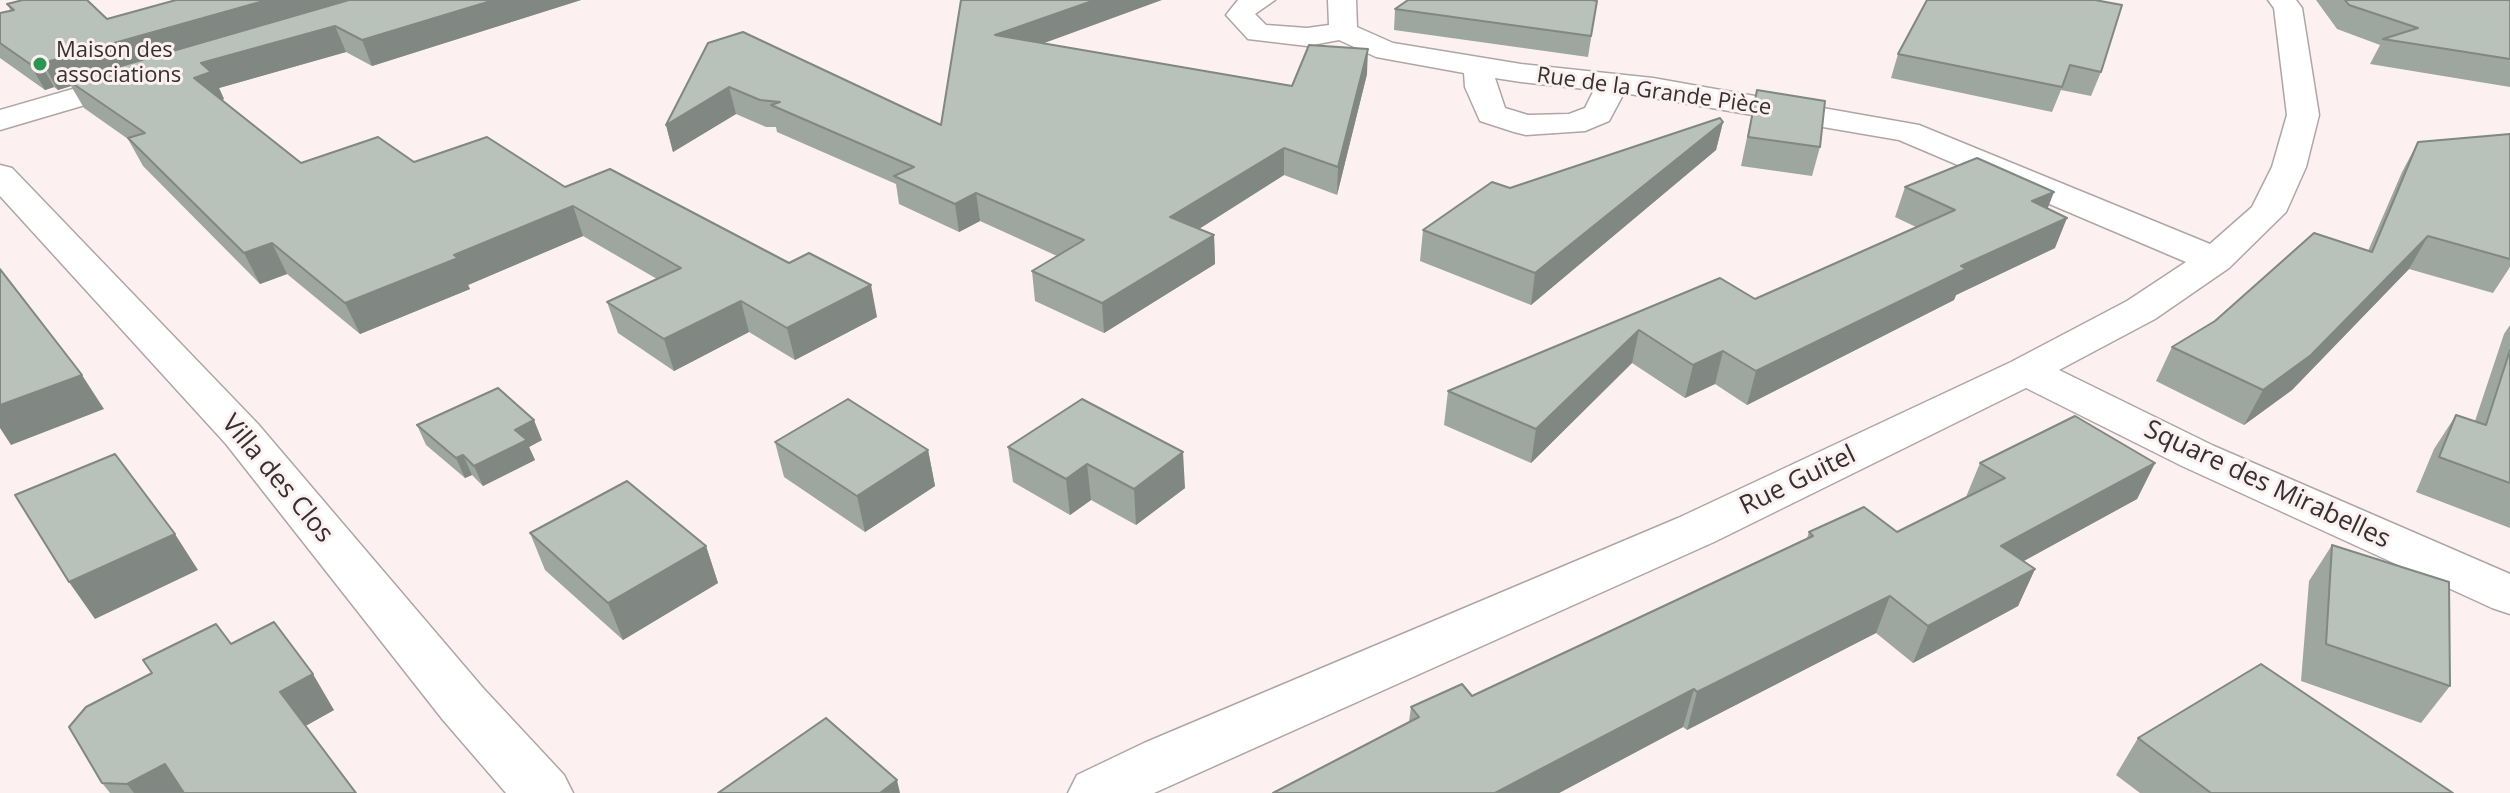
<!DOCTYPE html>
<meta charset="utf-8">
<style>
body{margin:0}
canvas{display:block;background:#fcf0f1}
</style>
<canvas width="2510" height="793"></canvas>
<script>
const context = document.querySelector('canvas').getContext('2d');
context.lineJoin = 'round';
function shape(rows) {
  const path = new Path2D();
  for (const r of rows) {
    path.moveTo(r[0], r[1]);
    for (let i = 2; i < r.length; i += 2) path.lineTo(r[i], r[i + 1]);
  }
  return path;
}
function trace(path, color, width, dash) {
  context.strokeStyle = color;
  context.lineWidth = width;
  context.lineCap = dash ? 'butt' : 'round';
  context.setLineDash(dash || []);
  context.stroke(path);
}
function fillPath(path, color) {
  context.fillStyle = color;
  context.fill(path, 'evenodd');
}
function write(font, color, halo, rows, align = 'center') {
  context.font = font + ' "Open Sans",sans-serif';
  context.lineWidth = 6;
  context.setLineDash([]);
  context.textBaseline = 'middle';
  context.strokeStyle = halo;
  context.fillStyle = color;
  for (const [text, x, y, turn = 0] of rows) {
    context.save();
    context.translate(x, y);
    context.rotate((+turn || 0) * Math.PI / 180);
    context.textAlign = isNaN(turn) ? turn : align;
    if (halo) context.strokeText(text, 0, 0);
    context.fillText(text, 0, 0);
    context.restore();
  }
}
const street = shape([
 [1238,0,1275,0,1255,14,1266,25,1307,28,1329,25,1328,0,1356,0,1357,27,1393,43,1521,64,1653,78,1919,125,2210,244,2252,207,2272,167,2287,115,2274,8,2268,0,2296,0,2302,8,2319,115,2306,167,2286,212,2229,268,2155,319,2059,370,2214,446,2510,574,2510,614,2492,608,2182,466,2026,388,1714,542,1154,793,1068,793,1077,775,1144,743,1678,518,2011,362,2127,301,2186,262,1899,140,1624,93,1609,121,1585,131,1526,135,1514,132,1480,121,1465,87,1464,73,1376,57,1339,40,1307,46,1248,39,1226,15,1238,0],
 [1495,78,1521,82,1594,90,1585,108,1569,114,1528,115,1505,108,1495,78],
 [0,165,12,168,258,424,483,688,564,775,573,793,506,793,443,720,226,444,0,196,0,165]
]);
const secondary = shape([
 [135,71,146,73,150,80,146,87,0,130,0,110,135,71]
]);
const wall = shape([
 [581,0,372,66,346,52,219,88,224,99,222,100,301,163,414,162,565,187,877,317,795,360,749,332,674,371,618,333,607,302,657,279,583,236,468,285,470,289,360,334,287,274,260,284,143,166,128,139,84,108,71,86,58,90,54,87,45,90,0,58,0,13,11,11,7,4,107,19],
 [1927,0,2101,72,2091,96,2061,90,2052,112,1891,78,1898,54],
 [2316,0,2510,0,2510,87,2370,64,2380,45,2337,29],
 [1597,1,1588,57,1394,30,1395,9],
 [708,43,941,125,1043,43,1292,86,1367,74,1337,195,1284,175,1199,229,1214,235,1215,264,1104,333,1035,301,1032,271,1057,256,980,221,959,232,899,204,896,184,777,132,776,127,766,127,736,114,673,152,666,125],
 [1757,90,1820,147,1812,176,1741,166],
 [1723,122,1716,150,1531,305,1420,261,1423,230,1510,188],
 [2510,134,2510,267,2493,293,2409,269,2292,390,2244,425,2156,381,2172,347,2368,251,2402,172,2418,142],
 [1905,187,2048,209,2055,248,1956,295,1954,300,1747,405,1715,384,1685,398,1632,363,1531,463,1444,425,1448,391,1720,278,1755,299,1916,227,1895,217],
 [2510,325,2510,528,2416,492,2434,449,2456,415,2475,421,2504,334],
 [1082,399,1185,488,1136,525,1091,500,1070,515,1013,482,1008,447],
 [417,425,542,440,529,447,535,460,483,486,472,475,465,478,426,445],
 [775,442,928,450,935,486,865,532,784,477],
 [1980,463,2155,463,2137,499,2024,561,2035,569,2018,606,1913,663,1876,633,1687,730,1683,727,1559,793,1273,793,1409,722,1411,707,1472,696,1807,538,1809,532,1897,532,1925,518,1966,497],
 [530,533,706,546,718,583,623,640,545,570],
 [2332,545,2450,686,2421,723,2301,681,2309,581],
 [231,644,334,710,305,726,356,793,110,793,102,783,152,673],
 [2138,738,2453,793,2140,793,2116,775]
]);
const shadedWall = shape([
 [267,0,362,0,69,81,71,86,58,90,43,63],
 [494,0,581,0,372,66,362,40],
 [1095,0,1162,0,998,60,995,35],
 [335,26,346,52,219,88,224,99,207,105,194,78,201,63],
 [1368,49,1367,74,1337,195,1338,167],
 [39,61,54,87,45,90,30,64],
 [729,87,736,114,673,152,666,125],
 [1723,122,1716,150,1531,305,1535,273],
 [1284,148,1284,175,1172,246,1170,217],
 [2054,192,2042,223,2032,201],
 [976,193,980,221,959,232,955,204],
 [573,206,583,236,468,285,470,289,360,334,345,303,454,255],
 [2067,218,2055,248,1956,295,1954,300,1747,405,1756,371,1961,266],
 [1214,235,1215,264,1104,333,1102,303],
 [2428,236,2409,269,2292,390,2244,425,2263,390],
 [272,243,287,274,260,284,244,253],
 [871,285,877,317,795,360,787,328],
 [741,301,749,332,674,371,664,339],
 [1639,330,1632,363,1531,463,1536,429],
 [1723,351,1715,384,1685,398,1693,365],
 [82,375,104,409,11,445,0,428,0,405],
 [534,420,542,440,529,447,535,460,483,486,474,466,515,430],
 [928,450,935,486,865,532,857,496],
 [1183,452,1185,488,1136,525,1134,489],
 [463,455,472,475,465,478,456,458],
 [2155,463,2137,499,1985,582,2001,546],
 [1087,464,1091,500,1070,515,1066,479],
 [175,534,198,570,95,619,69,582],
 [706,546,718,583,623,640,608,603],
 [2035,569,2018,606,1913,663,1928,626],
 [1890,596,1876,633,1687,730,1697,692],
 [313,674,334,710,302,728,280,692],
 [1694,689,1683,727,1559,793,1495,793],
 [165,764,187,793,134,793,127,784],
 [897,780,900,793,880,793]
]);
const building = shape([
 [23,0,87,0,107,19,176,0,267,0,43,63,39,61,30,64,0,43,0,13,14,10,7,4,23,0],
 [349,0,494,0,362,40,335,26,201,63,211,72,194,78,301,163,378,137,414,162,487,137,565,187,610,169,789,263,809,253,871,285,787,328,741,301,664,339,607,302,681,268,573,206,454,255,458,258,345,303,272,243,244,253,128,138,145,133,69,81,349,0],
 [961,0,1095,0,995,35,1292,86,1309,45,1368,49,1338,167,1284,148,1170,217,1214,235,1102,303,1032,271,1084,240,976,193,955,204,894,176,914,167,771,105,780,102,760,100,729,87,666,125,708,43,743,32,941,125,961,0],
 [1408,0,1592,0,1597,1,1591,36,1395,9,1408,0],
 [1927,0,2095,0,2122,5,2101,72,2070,65,2062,87,1898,54,1927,0],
 [2345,0,2510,0,2510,59,2383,39,2418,28,2349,5,2345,0],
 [1757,90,1825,101,1820,147,1748,137,1757,90],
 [1720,118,1723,122,1535,273,1423,230,1492,182,1510,188,1720,118],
 [2510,134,2510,259,2428,236,2311,355,2263,390,2172,347,2215,321,2314,233,2372,252,2418,142,2510,134],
 [1977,158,2054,192,2032,201,2067,218,1961,266,1966,269,1756,371,1723,351,1693,365,1639,330,1536,429,1448,391,1720,278,1755,299,1955,210,1905,187,1977,158],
 [0,269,82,375,0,405,0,269],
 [2510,350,2510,483,2439,457,2456,415,2486,425,2510,350],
 [498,388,534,420,515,430,527,440,474,466,463,455,456,458,417,425,498,388],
 [848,399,928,450,857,496,775,442,848,399],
 [1082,399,1183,452,1134,489,1087,464,1066,479,1008,447,1082,399],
 [2075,416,2155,463,2001,546,2035,569,1928,626,1890,596,1697,692,1694,689,1495,793,1273,793,1419,717,1411,707,1462,684,1472,696,1813,536,1809,532,1864,507,1897,532,2005,478,1980,463,2075,416],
 [115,454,175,534,69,582,15,495,115,454],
 [627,481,706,546,608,603,530,533,627,481],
 [2332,545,2449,582,2450,686,2326,644,2332,545],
 [274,622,313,674,280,692,356,793,184,793,165,764,127,784,102,783,69,727,86,707,152,673,143,660,216,624,231,644,274,622],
 [2261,664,2453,793,2211,793,2138,738,2261,664],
 [826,718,897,780,880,793,718,793,826,718]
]);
const markers = [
 [40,64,8,"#2b964f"]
];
const farPoinames = [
 ["Maison des",56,51],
 ["associations",56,76]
];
const farStreetnames = [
 ["Rue de la Grande Pièce",1654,92,8]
];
const streetNames = [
 ["Villa des Clos",277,479,50],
 ["Rue Guitel",1798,481,-26],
 ["Square des Mirabelles",2267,485,25]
];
trace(street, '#b0a5a6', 3);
trace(secondary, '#b0a5a6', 3);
fillPath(street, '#fff');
fillPath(secondary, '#fff');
fillPath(wall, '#9ea6a0');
fillPath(shadedWall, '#818782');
fillPath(building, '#b8c1ba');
trace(building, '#818782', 2);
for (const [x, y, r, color] of markers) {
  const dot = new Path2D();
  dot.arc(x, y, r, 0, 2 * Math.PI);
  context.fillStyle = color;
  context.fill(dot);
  trace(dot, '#fcf0f1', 3);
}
write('22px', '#353031', '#fcf0f1', farPoinames, 'left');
write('22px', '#353031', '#fcf0f1', farStreetnames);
write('26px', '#353031', '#fcf0f1', streetNames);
</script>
